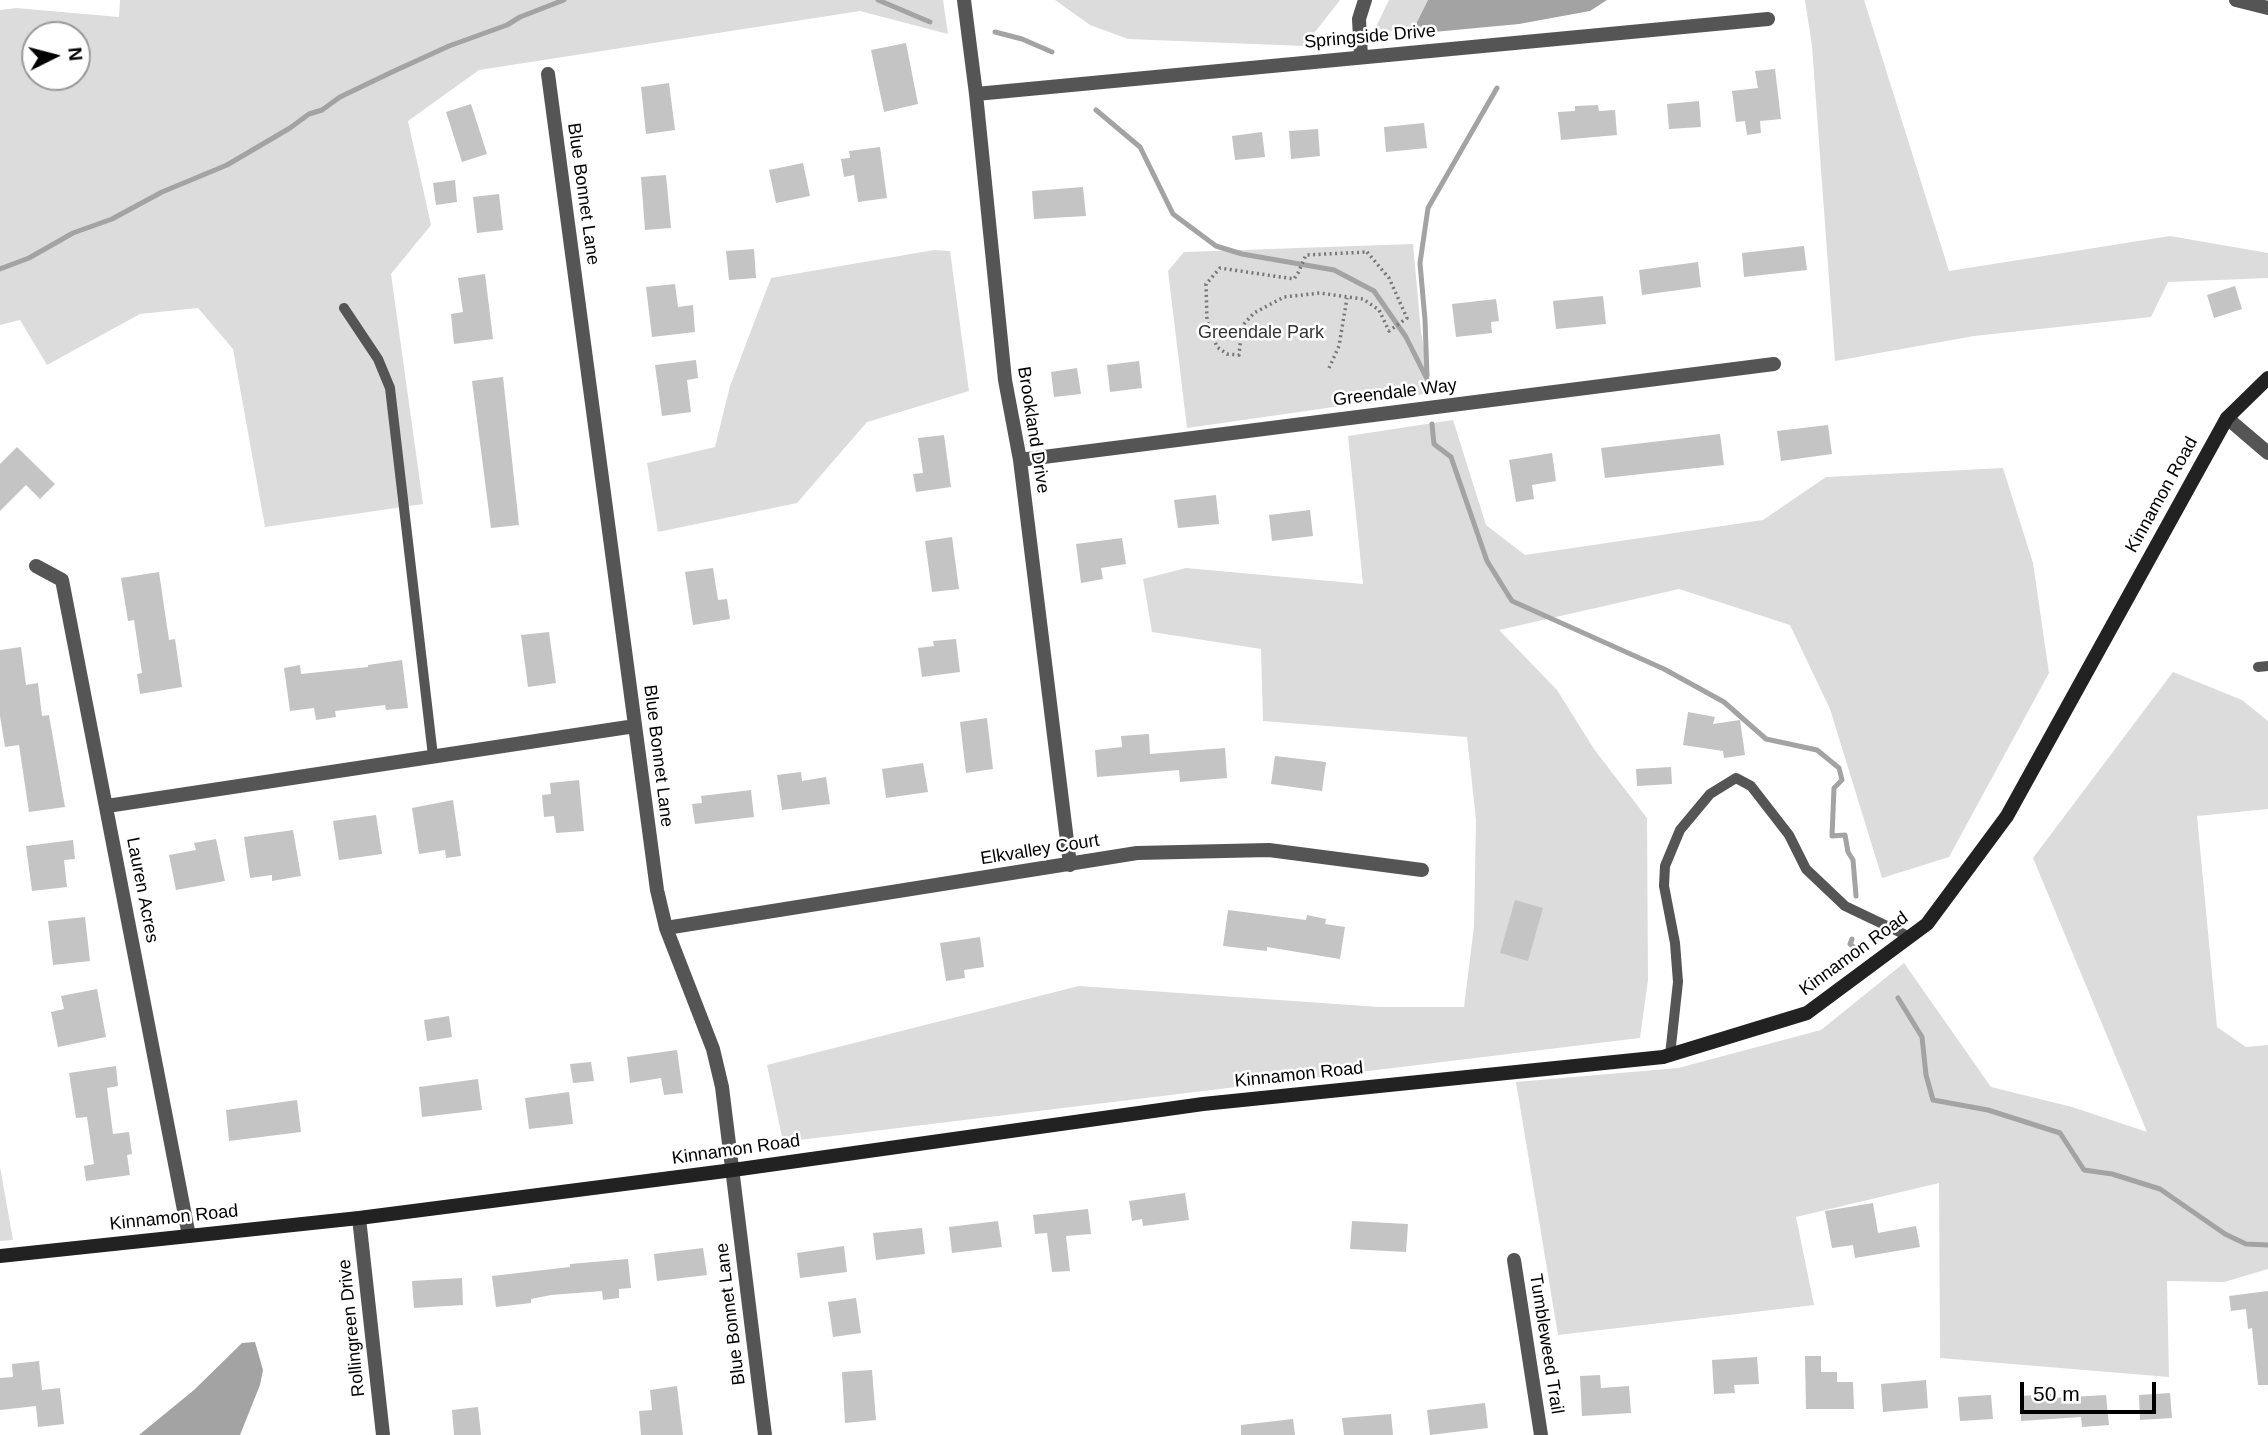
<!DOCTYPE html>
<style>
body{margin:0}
#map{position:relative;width:2268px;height:1435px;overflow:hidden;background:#fff;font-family:Arial,sans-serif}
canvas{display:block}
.north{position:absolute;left:21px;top:21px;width:70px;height:70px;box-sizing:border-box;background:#fff;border:2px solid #999;border-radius:50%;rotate:84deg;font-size:19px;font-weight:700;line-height:28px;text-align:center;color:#000}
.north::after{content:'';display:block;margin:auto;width:24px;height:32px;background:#000;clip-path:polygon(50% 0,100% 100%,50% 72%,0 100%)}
.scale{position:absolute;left:2020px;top:1382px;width:136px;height:32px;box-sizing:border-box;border:4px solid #000;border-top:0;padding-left:9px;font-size:21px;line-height:24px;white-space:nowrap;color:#000;-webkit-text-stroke:5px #fff;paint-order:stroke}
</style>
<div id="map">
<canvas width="2268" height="1435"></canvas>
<div class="north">N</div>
<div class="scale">50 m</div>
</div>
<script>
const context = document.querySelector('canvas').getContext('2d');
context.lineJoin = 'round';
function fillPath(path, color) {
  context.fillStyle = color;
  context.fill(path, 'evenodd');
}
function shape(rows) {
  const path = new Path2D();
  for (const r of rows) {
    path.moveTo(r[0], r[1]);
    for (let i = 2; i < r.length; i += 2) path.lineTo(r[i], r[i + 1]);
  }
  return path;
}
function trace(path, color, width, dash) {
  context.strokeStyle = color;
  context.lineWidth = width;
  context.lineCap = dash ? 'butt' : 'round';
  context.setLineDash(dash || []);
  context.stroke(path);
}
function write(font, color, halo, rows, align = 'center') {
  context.font = font + ' Arial,sans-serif';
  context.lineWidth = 5;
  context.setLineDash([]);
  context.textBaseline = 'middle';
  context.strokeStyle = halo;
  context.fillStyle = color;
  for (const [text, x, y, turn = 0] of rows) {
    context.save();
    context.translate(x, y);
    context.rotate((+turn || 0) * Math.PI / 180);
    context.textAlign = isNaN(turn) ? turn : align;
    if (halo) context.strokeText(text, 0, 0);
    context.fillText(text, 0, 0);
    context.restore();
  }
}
const green = shape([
 [120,0,943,0,948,34,860,11,479,70,408,121,431,225,391,274,423,504,265,527,233,349,198,308,140,314,47,365,20,320,0,325,0,10,16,8,119,17],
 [35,35,77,35,77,77,35,77],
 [1055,0,1340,0,1304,46,1128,39,1090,25],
 [1389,0,1428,0,1415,26,1372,35],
 [1805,0,1864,0,1949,271,2170,236,2268,253,2268,278,2168,282,2151,317,1974,336,1835,361,1812,46],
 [1413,244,1421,332,1430,383,1425,394,1187,428,1168,271,1184,252],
 [934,250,950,251,969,391,867,422,797,503,658,532,647,463,715,447,730,386,771,278],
 [1453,420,1486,525,1525,555,1763,520,1826,477,2003,468,2033,563,2049,673,1949,857,1882,878,1830,709,1790,625,1679,589,1499,630,1557,690,1594,749,1647,818,1648,980,1640,1038,783,1142,767,1065,1079,986,1379,1007,1464,1007,1474,926,1476,820,1467,737,1263,721,1261,649,1152,632,1143,579,1186,568,1363,584,1348,436],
 [2173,672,2242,700,2268,721,2268,809,2197,816,2217,1027,2246,1047,2268,1045,2268,1269,2224,1282,2167,1281,2169,1377,1940,1358,1939,1183,1796,1217,1814,1305,1558,1335,1516,1082,1678,1068,1821,1030,1904,963,1991,1087,2072,1107,2147,1132,2033,858],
 [0,1167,13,1240,0,1241]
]);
const water = shape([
 [1428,0,1607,0,1590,11,1519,24,1423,33,1415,26],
 [255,1342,263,1370,260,1385,240,1435,139,1435,194,1390,242,1343]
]);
const stream = shape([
 [878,0,930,22],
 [995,32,1022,39,1052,52],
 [1096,110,1140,147,1173,214,1216,246,1242,254,1334,270,1374,291,1406,337,1427,379],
 [0,269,29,258,73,233,112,219,162,192,227,165,290,128,309,114,322,110,340,97,392,72,449,46,507,25,520,17,564,0],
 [1427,376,1425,320,1420,263,1428,208,1497,88],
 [1432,424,1434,444,1451,457,1487,561,1512,601,1664,669,1724,702,1766,739,1817,750,1839,768,1842,780,1834,788,1832,836,1845,835,1848,852,1853,860,1856,896],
 [1852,939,1850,944,1855,948],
 [1898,998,1922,1037,1926,1075,1933,1100,1988,1110,2060,1133,2084,1170,2112,1174,2160,1189,2225,1234,2246,1244,2268,1245]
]);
const building = shape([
 [906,43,918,104,884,112,871,50],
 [1775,69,1781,119,1760,121,1761,133,1747,135,1745,121,1736,122,1732,91,1758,88,1755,71],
 [669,83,675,130,646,134,641,87],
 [1699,101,1701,127,1669,129,1667,104],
 [471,104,487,154,462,162,446,112],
 [1598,105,1599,111,1615,110,1617,135,1561,140,1558,112,1575,111,1575,106],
 [1424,123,1427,148,1386,152,1384,127],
 [1318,129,1320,156,1291,159,1289,131],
 [1262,132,1265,157,1235,160,1232,136],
 [880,147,887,198,858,202,854,175,844,177,841,159,850,158,849,151],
 [803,163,810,196,776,203,769,170],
 [666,175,671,228,645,230,641,177],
 [455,180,457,202,436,205,433,183],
 [1083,187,1086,216,1034,219,1032,191],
 [499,194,503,230,477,233,473,197],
 [1804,246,1807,270,1744,277,1742,253],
 [754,249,756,278,729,280,726,251],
 [1698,262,1701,287,1642,295,1639,270],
 [485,274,493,339,454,344,451,314,463,312,458,278],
 [675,284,678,307,693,305,695,332,652,337,646,287],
 [2235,286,2242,309,2214,318,2207,295],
 [1603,296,1606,324,1556,329,1553,301],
 [1496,299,1499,321,1491,322,1492,333,1456,337,1452,304],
 [696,360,698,378,687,380,691,412,662,416,655,365],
 [1139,361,1142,388,1110,392,1107,365],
 [1077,368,1081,394,1054,397,1051,372],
 [503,377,519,525,491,528,472,381],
 [1828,425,1832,454,1781,461,1777,431],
 [1720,434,1724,465,1605,478,1601,448],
 [944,435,951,487,916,492,913,474,923,473,918,438],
 [17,447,55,484,40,499,26,485,0,511,0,464],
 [1552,453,1556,481,1532,485,1534,499,1516,502,1509,460],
 [1216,495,1219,524,1178,528,1174,500],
 [1310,510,1313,536,1272,541,1269,515],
 [952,537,959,589,932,592,925,541],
 [1122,538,1126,564,1101,568,1103,579,1081,583,1076,544],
 [713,568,718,600,727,599,730,619,693,625,685,572],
 [159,572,169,640,175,639,182,687,140,694,137,674,142,673,134,620,128,621,121,578],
 [549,632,556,683,528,687,521,635],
 [956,639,960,672,922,677,918,648,934,646,933,641],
 [21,647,26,685,38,683,42,716,49,715,65,807,29,812,19,745,5,747,0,716,0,650],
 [402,660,408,708,386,710,385,705,335,711,336,717,316,720,314,708,290,711,284,668,300,665,301,674,368,667,368,665],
 [1688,712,1715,717,1713,724,1740,720,1745,755,1724,758,1723,751,1683,745],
 [987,718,993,769,966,773,960,722],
 [1149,734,1150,754,1225,748,1227,778,1180,782,1179,770,1097,777,1095,750,1122,747,1121,736],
 [1275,756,1326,762,1322,791,1271,784],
 [923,763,928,792,886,798,882,769],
 [1671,767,1672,784,1637,786,1636,769],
 [801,772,802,781,826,777,830,804,782,810,777,775],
 [579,780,584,831,556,833,554,816,544,817,542,795,551,794,550,783],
 [751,790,754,817,695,824,692,804,702,803,701,796],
 [453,800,461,856,446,858,445,850,419,854,412,808],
 [376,815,382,854,339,860,333,821],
 [293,830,301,876,272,881,272,875,250,878,244,837],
 [216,839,225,881,176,890,169,855,196,850,194,843],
 [73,840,75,859,64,860,67,887,32,891,26,846],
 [1515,900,1543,908,1528,961,1500,953],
 [1228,910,1306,920,1307,915,1326,919,1325,924,1345,927,1340,959,1267,947,1267,951,1223,946],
 [85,917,90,961,53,965,48,921],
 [980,937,984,967,964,970,965,978,946,981,940,943],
 [97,989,106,1037,58,1047,51,1012,64,1009,61,996],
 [449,1016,452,1037,427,1041,424,1020],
 [677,1050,683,1093,664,1095,661,1078,630,1083,627,1057],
 [591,1062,594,1081,573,1083,570,1064],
 [116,1066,118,1086,107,1088,113,1134,129,1132,132,1154,127,1155,130,1175,86,1181,84,1166,94,1164,87,1117,76,1118,69,1073],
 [478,1079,482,1110,422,1117,419,1087],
 [569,1092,573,1124,529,1129,525,1098],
 [297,1100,301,1132,229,1141,226,1110],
 [1185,1193,1189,1220,1143,1226,1142,1219,1132,1221,1129,1201],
 [1873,1203,1878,1233,1916,1226,1920,1247,1855,1258,1853,1245,1832,1248,1825,1211],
 [1088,1209,1091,1234,1066,1236,1070,1271,1052,1272,1047,1233,1035,1234,1033,1215],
 [998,1221,1002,1247,952,1253,949,1227],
 [1352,1221,1408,1224,1406,1252,1350,1249],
 [922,1228,925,1254,876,1260,873,1233],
 [844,1246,847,1272,800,1278,797,1253],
 [703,1248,707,1275,657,1281,654,1254],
 [628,1259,631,1288,619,1289,619,1298,603,1300,602,1291,551,1295,531,1299,531,1303,496,1307,492,1276,570,1267,570,1264],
 [462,1278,463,1305,414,1308,412,1281],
 [2268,1291,2268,1385,2258,1385,2252,1328,2248,1329,2246,1309,2231,1311,2229,1296],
 [856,1298,861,1333,833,1337,828,1302],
 [1805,1356,1821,1356,1821,1372,1837,1372,1837,1382,1853,1382,1854,1409,1806,1409],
 [1757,1357,1759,1384,1734,1385,1735,1393,1714,1394,1712,1360],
 [39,1361,42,1390,60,1388,64,1424,38,1427,36,1406,0,1410,0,1378,13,1377,12,1364],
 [872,1370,876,1420,845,1423,842,1372],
 [1600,1375,1601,1388,1629,1386,1631,1413,1582,1416,1580,1376],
 [1926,1380,1928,1408,1883,1412,1881,1384],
 [677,1386,683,1435,641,1435,639,1411,652,1410,650,1390],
 [2170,1393,2172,1418,2140,1420,2139,1395],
 [2052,1394,2053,1398,2106,1395,2109,1425,2082,1427,2081,1417,2021,1421,2020,1396],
 [1991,1395,1993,1419,1960,1421,1958,1397],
 [1485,1403,1488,1428,1430,1435,1427,1410],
 [478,1407,481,1435,454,1435,452,1410],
 [1391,1414,1393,1435,1344,1435,1342,1418],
 [1293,1419,1295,1435,1241,1435,1241,1425]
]);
const path = shape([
 [1367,252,1389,278,1407,318,1389,331,1379,310,1363,299,1320,293,1284,297,1254,313,1242,326,1239,355,1227,354,1217,347,1207,321,1206,284,1220,268,1294,279,1298,273,1306,255,1367,252],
 [1329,368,1339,346,1347,298]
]);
const lane = shape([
 [344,308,378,359,390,388,433,756],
 [2258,667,2268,666],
 [1670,1055,1678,982,1675,943,1664,886,1665,866,1680,830,1710,794,1736,778,1751,786,1789,835,1806,869,1845,906,1910,937]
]);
const street = shape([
 [964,0,976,94,1005,380,1020,460,1070,865],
 [2236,0,2268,8],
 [1361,57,1359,19,1365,0],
 [548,74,657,890,666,928,713,1049,722,1087,765,1435],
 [976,94,1768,19],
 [2227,418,2268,453],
 [1020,460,1774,364],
 [36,566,62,580,189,1236],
 [107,806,635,726],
 [666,928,1137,853,1269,850,1422,870],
 [359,1218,383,1435],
 [1514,1260,1541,1435]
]);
const secondary = shape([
 [0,1256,359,1218,733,1170,1203,1104,1663,1057,1807,1013,1927,924,2007,816,2227,418,2268,378]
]);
const streetNames = [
 ["Springside Drive",1370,37,-5],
 ["Blue Bonnet Lane",583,194,82],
 ["Greendale Way",1395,393,-7],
 ["Brookland Drive",1033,430,81],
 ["Kinnamon Road",2162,495,-61],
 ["Blue Bonnet Lane",658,756,83],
 ["Elkvalley Court",1040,850,-9],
 ["Lauren Acres",142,890,79],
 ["Kinnamon Road",1854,954,-36],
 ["Kinnamon Road",1299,1075,-6],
 ["Kinnamon Road",736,1150,-8],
 ["Kinnamon Road",174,1218,-6],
 ["Blue Bonnet Lane",731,1314,-97],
 ["Rollingreen Drive",352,1328,-96],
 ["Tumbleweed Trail",1546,1344,81]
];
const parkNames = [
 ["Greendale Park",1261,333]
];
fillPath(green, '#dcdcdc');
fillPath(water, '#a3a3a3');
trace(stream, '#a3a3a3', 5);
fillPath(building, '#c4c4c4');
trace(path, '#777', 3.5, [2, 3.5]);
trace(lane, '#555', 10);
trace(street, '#555', 14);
trace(secondary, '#222', 14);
write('18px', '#000', '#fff', streetNames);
write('18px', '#333', '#fff', parkNames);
</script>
